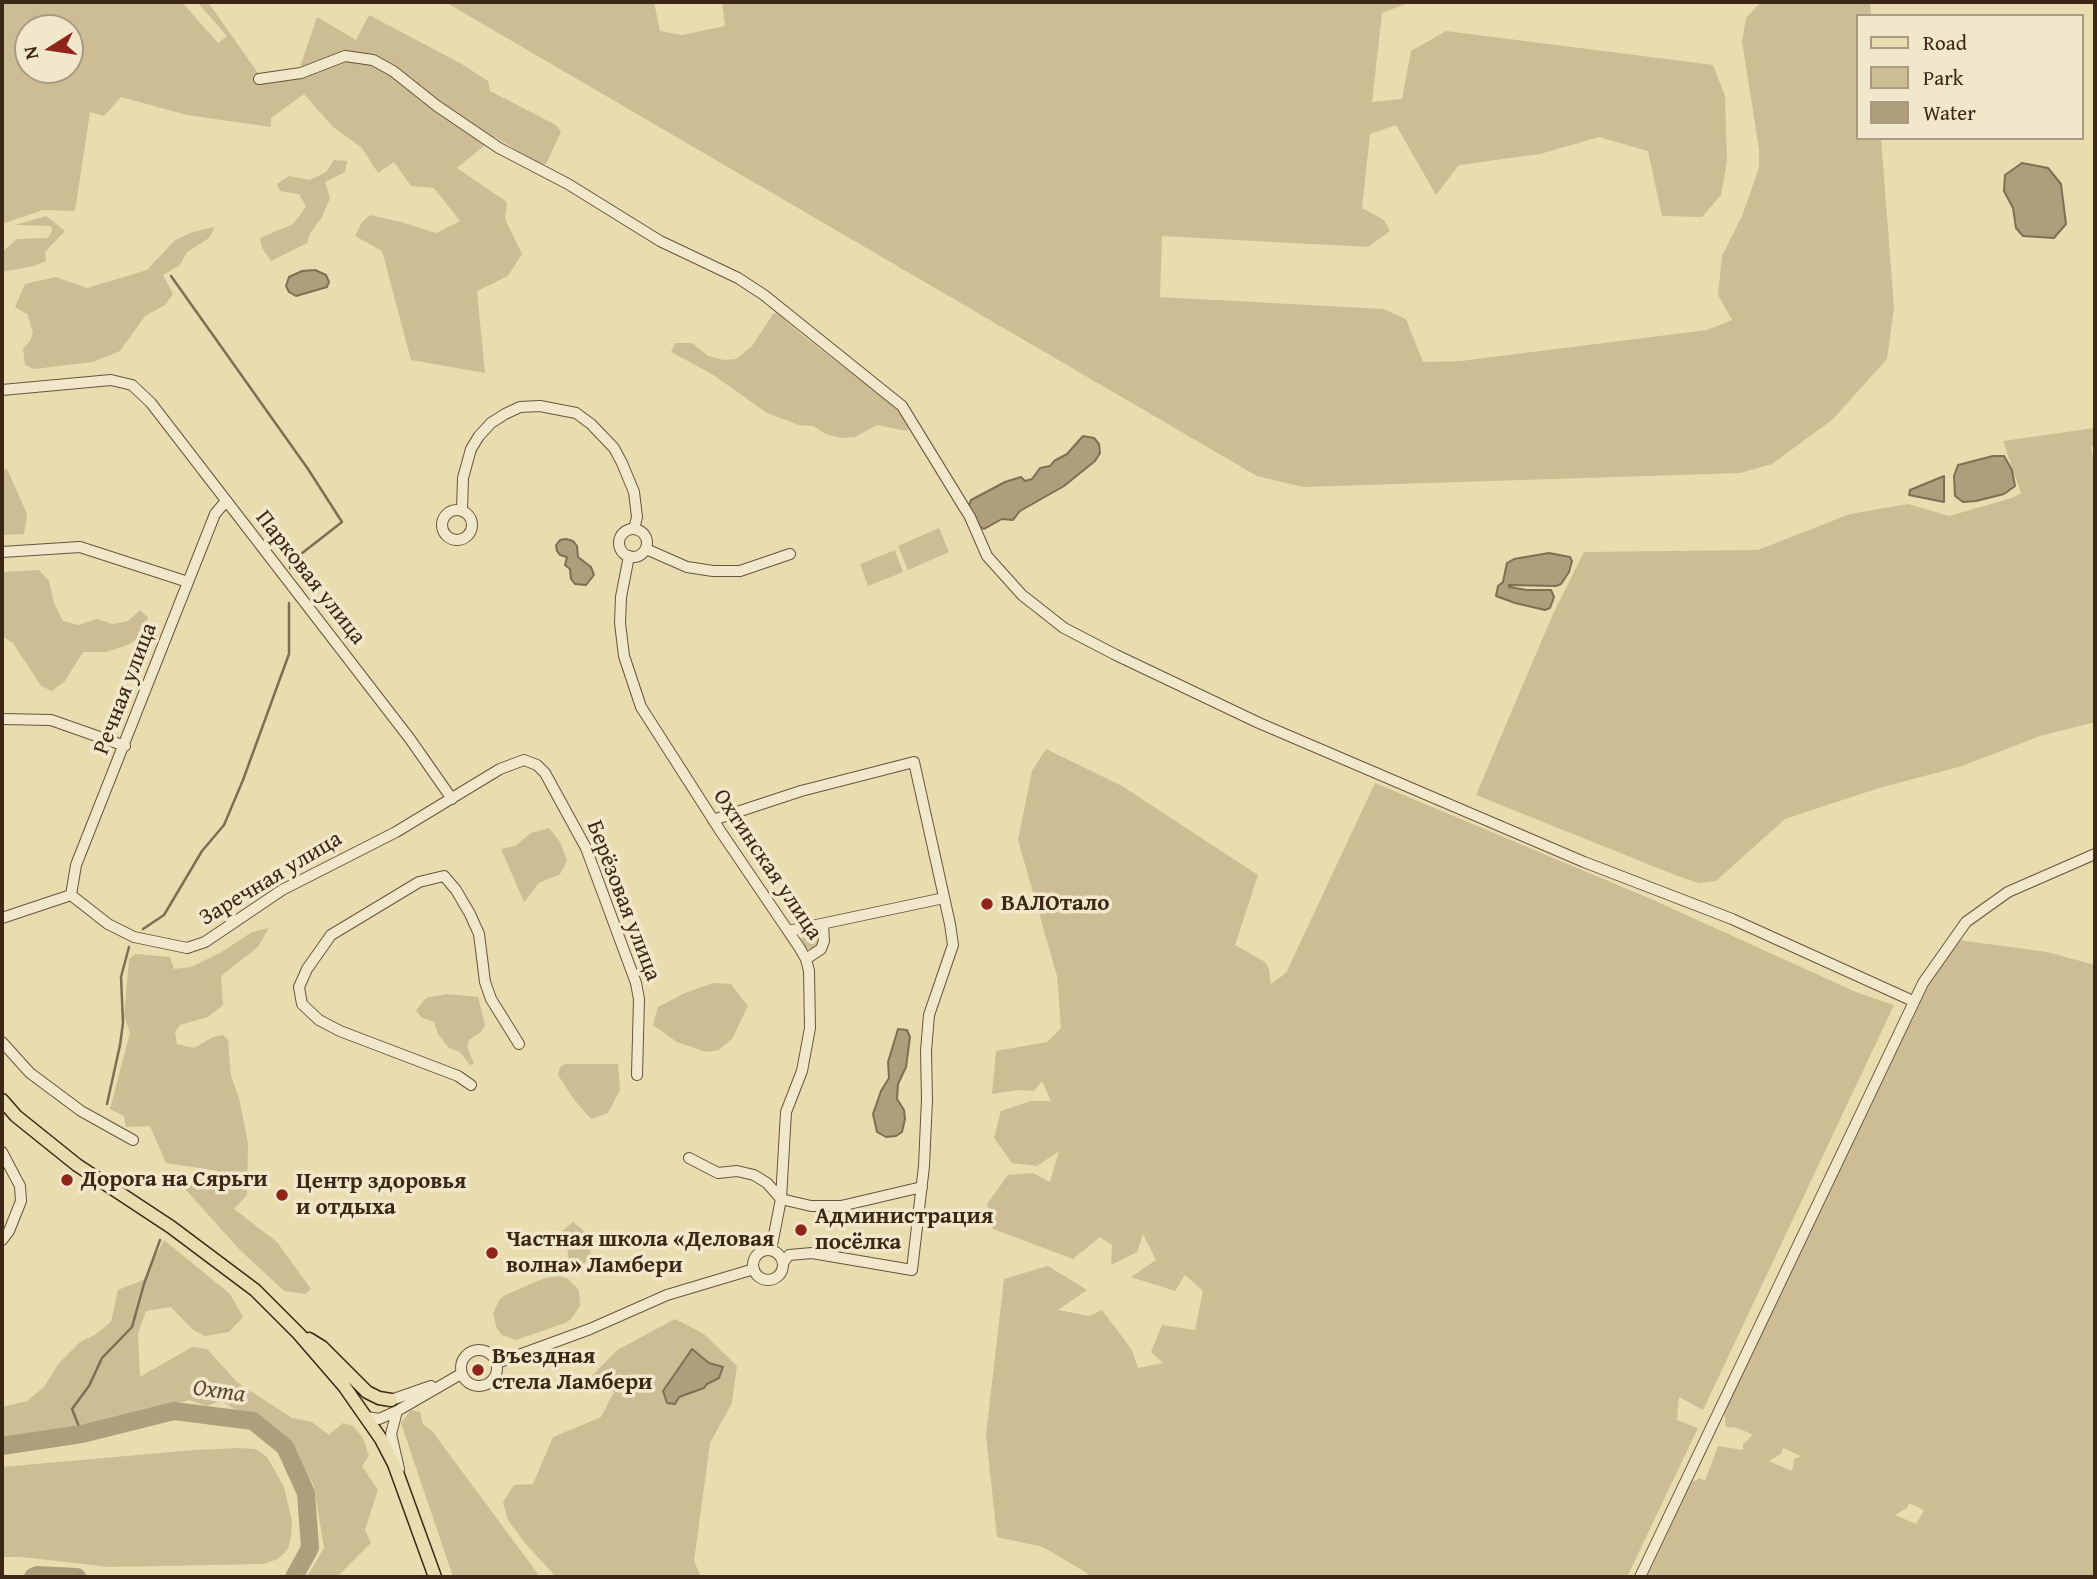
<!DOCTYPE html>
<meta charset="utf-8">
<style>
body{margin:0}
#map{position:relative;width:2097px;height:1579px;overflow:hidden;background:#e9dcaf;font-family:"Gentium Book Plus",serif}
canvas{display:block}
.frame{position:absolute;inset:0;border:4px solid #3c2616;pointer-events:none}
.legend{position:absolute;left:1856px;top:14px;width:228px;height:126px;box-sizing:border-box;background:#f1e8cb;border:2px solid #a99a83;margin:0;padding:9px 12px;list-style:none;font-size:21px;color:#3c2616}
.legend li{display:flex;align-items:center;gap:14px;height:35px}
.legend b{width:35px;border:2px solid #a99a83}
.north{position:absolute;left:14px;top:14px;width:70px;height:70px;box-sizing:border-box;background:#f1e8cb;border:2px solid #a99a83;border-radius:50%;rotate:258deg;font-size:19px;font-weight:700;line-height:28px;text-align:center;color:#3c2616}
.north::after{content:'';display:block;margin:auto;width:24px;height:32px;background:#8f2418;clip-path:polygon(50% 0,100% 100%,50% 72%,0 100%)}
</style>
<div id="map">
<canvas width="2097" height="1579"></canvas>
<div class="frame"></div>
<ul class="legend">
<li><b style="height:9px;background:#e9dcaf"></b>Road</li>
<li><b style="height:19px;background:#ccbd95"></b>Park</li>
<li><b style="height:19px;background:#ae9e7b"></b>Water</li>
</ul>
<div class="north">N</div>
</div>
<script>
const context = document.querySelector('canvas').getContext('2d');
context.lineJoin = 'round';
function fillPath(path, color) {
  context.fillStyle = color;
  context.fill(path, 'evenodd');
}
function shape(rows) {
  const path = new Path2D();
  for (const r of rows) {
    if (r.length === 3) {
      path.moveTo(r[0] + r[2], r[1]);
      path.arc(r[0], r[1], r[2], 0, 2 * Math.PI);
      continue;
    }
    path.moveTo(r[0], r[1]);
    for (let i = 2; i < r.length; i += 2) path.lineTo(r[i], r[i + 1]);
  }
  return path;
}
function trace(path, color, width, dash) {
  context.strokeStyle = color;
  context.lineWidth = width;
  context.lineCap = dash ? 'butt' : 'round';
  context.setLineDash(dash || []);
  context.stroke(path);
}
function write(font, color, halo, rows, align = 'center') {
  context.font = font + ' "Gentium Book Plus",serif';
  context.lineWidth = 7;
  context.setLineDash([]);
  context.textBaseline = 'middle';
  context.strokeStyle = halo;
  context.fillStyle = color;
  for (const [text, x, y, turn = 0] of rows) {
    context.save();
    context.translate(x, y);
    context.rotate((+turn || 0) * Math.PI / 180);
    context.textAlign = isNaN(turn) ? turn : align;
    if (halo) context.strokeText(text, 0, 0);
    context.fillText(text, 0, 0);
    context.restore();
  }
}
const green = shape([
 [2,2,182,2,218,43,227,36,197,2,208,2,260,76,300,67,317,17,356,40,369,15,460,63,488,81,490,91,556,125,561,132,546,164,538,163,495,137,457,168,507,202,505,219,522,254,508,276,477,291,485,373,411,360,382,251,355,236,362,222,370,215,401,222,436,233,460,221,434,188,411,186,394,162,378,173,362,148,332,126,304,94,271,118,271,127,187,115,121,97,104,116,90,112,75,211,43,210,2,224],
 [28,28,70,28,70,70,28,70],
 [445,2,654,2,660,31,682,35,725,26,722,2,1411,2,1382,13,1372,102,1402,99,1411,51,1446,31,1713,65,1725,96,1727,161,1721,195,1702,217,1662,216,1648,151,1599,137,1540,154,1459,165,1436,195,1396,125,1370,134,1362,208,1384,220,1390,231,1368,247,1162,236,1160,297,1383,309,1406,319,1423,362,1461,361,1707,330,1732,320,1718,295,1722,256,1742,216,1759,168,1759,149,1742,41,1746,18,1759,4,1765,2,1870,2,1871,16,1857,16,1857,138,1881,138,1894,308,1887,359,1832,420,1772,464,1740,473,1303,487,1257,476],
 [334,160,347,161,345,172,325,182,330,198,322,217,311,232,307,243,271,261,262,248,260,238,293,224,306,207,299,194,280,191,277,184,289,176,310,180,326,172],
 [46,216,65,231,45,252,46,261,34,266,2,272,2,252,17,239,48,238,52,231,51,226,15,225],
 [215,227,209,238,187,252,180,265,163,275,173,294,165,305,145,316,120,351,93,362,34,369,25,365,23,348,30,341,33,333,28,315,15,307,25,284,56,277,87,288,147,270,175,240,193,232],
 [777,313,802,335,894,406,910,427,907,431,877,425,855,437,841,438,826,434,813,426,799,425,767,413,712,374,671,352,675,343,692,343,708,356,724,360,736,359,752,346,773,314],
 [2095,428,2095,445,2091,447,2095,469,2095,722,2040,736,1962,766,1879,788,1785,819,1716,881,1699,883,1680,877,1476,795,1553,614,1584,552,1758,550,1850,514,1908,504,1949,516,2012,498,2021,493,2003,441],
 [2,469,7,469,27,514,24,534,2,535],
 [939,528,949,552,908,570,898,546],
 [895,550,903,572,868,586,860,564],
 [39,570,49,581,54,603,63,621,78,625,97,619,113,624,128,621,140,610,148,617,143,635,128,645,106,652,83,652,65,681,52,691,41,686,13,643,2,636,2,572],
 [1046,749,1122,786,1258,875,1235,945,1265,962,1269,969,1271,984,1286,973,1375,783,1651,899,1858,993,1894,1005,1703,1410,1679,1397,1677,1420,1698,1428,1627,1577,1089,1577,1087,1573,1043,1547,997,1537,986,1435,1004,1279,1048,1266,1087,1290,1058,1310,1089,1316,1102,1310,1132,1350,1138,1368,1163,1363,1151,1352,1162,1325,1195,1330,1203,1291,1185,1275,1175,1291,1131,1277,1156,1260,1143,1234,1137,1252,1111,1265,1112,1245,1100,1237,1073,1259,993,1229,987,1204,1008,1175,1033,1173,1050,1182,1059,1151,1037,1166,1012,1163,994,1138,1001,1111,1031,1101,1051,1101,1042,1081,1034,1091,1018,1090,992,1094,996,1051,1047,1042,1061,1028,1057,976,1018,840,1032,771],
 [549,828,560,842,567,861,560,874,539,883,524,902,501,849,515,846,531,833],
 [269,928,258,947,221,976,223,1005,208,1017,180,1025,175,1032,177,1044,194,1048,213,1037,223,1035,228,1040,231,1076,239,1098,248,1143,247,1195,234,1209,277,1242,311,1289,305,1294,284,1291,241,1251,184,1188,219,1171,166,1163,150,1126,126,1127,124,1116,110,1109,130,1033,124,1016,129,959,136,954,170,957,174,969,191,967,220,953,252,932],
 [810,941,8],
 [1958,940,2047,952,2095,965,2095,1577,1647,1577,1692,1482,1700,1478,1705,1481,1718,1446,1743,1450,1743,1444,1753,1435,1738,1428,1726,1427,1724,1410,1931,980,1933,981,1931,978],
 [1783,1448,1801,1456,1794,1459,1792,1471,1769,1461,1781,1454],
 [1909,1503,1924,1510,1916,1524,1895,1515,1907,1508],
 [713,983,731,984,748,1006,732,1039,719,1050,706,1052,677,1042,653,1025,658,1007,685,993],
 [447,994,478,997,485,1025,481,1032,469,1040,467,1046,474,1064,470,1065,460,1052,449,1048,438,1034,434,1022,421,1017,416,1010,426,998],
 [565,1064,618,1064,620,1090,608,1113,591,1119,575,1101,558,1075,560,1067],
 [573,1222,583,1230,591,1254,578,1273,570,1269,567,1248,560,1233],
 [164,1240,230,1294,243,1317,229,1332,205,1336,193,1330,171,1307,146,1311,138,1334,140,1377,192,1347,207,1349,237,1382,292,1418,312,1422,329,1435,343,1423,353,1426,363,1438,369,1456,362,1466,378,1490,365,1530,371,1543,337,1577,307,1577,324,1548,314,1486,290,1443,261,1420,238,1411,221,1401,207,1406,189,1400,90,1430,2,1443,2,1407,27,1401,44,1387,59,1363,79,1343,96,1334,111,1322,118,1290,143,1280],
 [560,1276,568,1279,579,1290,580,1306,571,1319,565,1323,516,1340,502,1335,497,1329,493,1314,499,1300,505,1295,545,1278],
 [675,1319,704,1334,737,1366,732,1403,710,1443,694,1561,701,1577,556,1577,525,1543,508,1520,503,1502,514,1485,533,1484,553,1437,601,1417,614,1392,592,1376,617,1350],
 [411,1410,420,1412,423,1424,432,1431,538,1574,536,1577,453,1577,401,1423],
 [240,1448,255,1449,267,1457,284,1487,292,1521,291,1537,288,1549,278,1559,263,1564,109,1567,22,1557,2,1557,2,1467,194,1450]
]);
const water = shape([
 [2022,163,2048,168,2061,184,2066,224,2054,238,2023,236,2016,228,2013,208,2004,191,2005,175,2022,163],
 [315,270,326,275,329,282,327,287,296,296,289,292,286,286,289,277,302,271,315,270],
 [1083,436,1094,438,1099,444,1100,453,1095,461,1064,486,1020,511,1013,520,1002,519,984,529,979,526,968,507,971,500,1005,482,1021,477,1025,481,1032,479,1040,468,1050,466,1054,461,1067,454,1083,436],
 [1993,456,2004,456,2012,470,2015,486,2004,494,1976,501,1963,502,1955,496,1954,476,1958,465,1993,456],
 [1944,476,1944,502,1909,495,1910,490,1944,476],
 [566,539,573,541,577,546,578,557,591,567,594,575,586,585,575,584,571,579,570,569,565,565,567,557,560,555,557,551,556,545,560,540,566,539],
 [1549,553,1570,557,1572,561,1569,572,1561,584,1556,586,1509,585,1509,587,1527,590,1551,590,1554,597,1550,608,1545,610,1515,603,1496,596,1498,586,1503,582,1507,563,1514,559,1549,553],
 [898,1029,907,1030,910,1037,906,1067,898,1084,897,1099,904,1110,905,1119,902,1132,896,1136,886,1137,877,1132,873,1114,881,1091,889,1078,888,1062,898,1029],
 [692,1349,709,1363,723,1367,719,1378,707,1384,704,1388,679,1397,675,1404,667,1403,663,1391,692,1349]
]);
const stream = shape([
 [171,276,308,469,342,522,292,561,290,568],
 [143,929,164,915,202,851,224,825,243,780,289,654,289,603],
 [107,1104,120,1045,123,1023,121,977,129,947],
 [82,1434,72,1409,89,1386,102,1358,132,1327,144,1284,160,1240]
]);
const river = shape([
 [2,1446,82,1434,174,1411,253,1421,285,1447,306,1493,310,1548,294,1577],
 [33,1577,37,1575,77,1577]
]);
const minor = shape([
 [259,79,301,73,345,56,373,60,393,71,437,106,499,148,568,184,660,241,738,278,764,295,902,406,970,517,987,556,1022,595,1064,628,1116,655,1259,723,1584,862,1732,919,1913,1001],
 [2,390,111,380,132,385,151,403,410,739,452,799],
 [457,525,15],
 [462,511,463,478,471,449,479,436,491,423,505,414,520,407,540,406,576,413,591,424,614,448,622,463,634,492,637,517,634,529],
 [633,543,14],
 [646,549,687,567,713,571,740,571,790,554],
 [2,552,80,547,188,582],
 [629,556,621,597,620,623,624,656,641,707,721,832,799,947,806,959,809,971,810,1028,802,1071,786,1112,781,1199,771,1250],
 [2,719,51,720,125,746],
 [713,820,801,791,914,762,950,924,953,945,929,1015,926,1051,927,1099,924,1166,912,1270,812,1253,789,1255,783,1263],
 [71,895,108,924,134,937,187,948,205,942,282,890,396,832,500,769,524,760,537,765,545,773,586,848,636,983,639,999,637,1075],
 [71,895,76,865,215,514,226,501],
 [2,918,71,895],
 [788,931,944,898],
 [806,959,821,949,824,941,823,924],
 [2,1042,30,1073,81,1111,133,1140],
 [471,1085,458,1076,340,1031,319,1020,302,1004,299,987,307,969,331,935,419,882,444,876,456,890,470,914,479,934,485,982,491,999,519,1044],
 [2,1152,20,1186,21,1201,9,1231,2,1240],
 [689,1158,718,1173,737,1171,754,1175,767,1183,781,1199,811,1206,841,1206,922,1187],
 [768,1265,15],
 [479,1368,18],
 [497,1363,590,1329,667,1295,754,1269],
 [391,1400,431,1386],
 [397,1411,391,1434,399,1469],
 [367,1417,379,1419,397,1411,461,1374],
 [1640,1577,1923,983,1966,922,2008,892,2095,854]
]);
const major = shape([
 [2,1100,16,1116,77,1165,171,1227,255,1290,299,1334,344,1386,381,1439,394,1464,435,1577],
 [309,1339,322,1347,367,1392,379,1398,391,1400]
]);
const markers = [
 [987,904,7,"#8f2418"],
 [67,1180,7,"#8f2418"],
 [282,1195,7,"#8f2418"],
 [801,1230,7,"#8f2418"],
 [492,1253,7,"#8f2418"],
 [478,1370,7,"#8f2418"]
];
const streetNames = [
 ["Парковая улица",310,578,52],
 ["Речная улица",126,689,-69],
 ["Охтинская улица",767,865,56],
 ["Заречная улица",271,879,-31],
 ["Берёзовая улица",623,901,69]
];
const poiNames = [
 ["ВАЛОтало",1001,904],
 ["Дорога на Сярьги",81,1180],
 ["Центр здоровья",296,1182],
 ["и отдыха",296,1208],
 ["Администрация",815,1217],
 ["посёлка",815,1243],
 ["Частная школа «Деловая",506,1240],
 ["волна» Ламбери",506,1266],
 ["Въездная",492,1357],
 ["стела Ламбери",492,1383]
];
const waterNames = [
 ["Охта",219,1392,8]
];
fillPath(green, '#ccbd95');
fillPath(water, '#ae9e7b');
trace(water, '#806e53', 2);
trace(stream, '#806e53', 2.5);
trace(river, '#ae9e7b', 18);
trace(minor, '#67543c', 12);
trace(major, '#3c2616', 15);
trace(minor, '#f1e8cb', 10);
trace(major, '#e9dcaf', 12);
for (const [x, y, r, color] of markers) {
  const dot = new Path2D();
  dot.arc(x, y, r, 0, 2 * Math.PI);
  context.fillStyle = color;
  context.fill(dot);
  trace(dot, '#f1e8cb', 2.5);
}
write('23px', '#3c2616', '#f1e8cb', streetNames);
write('bold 23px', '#3c2616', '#f1e8cb', poiNames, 'left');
write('italic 24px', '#5e4a34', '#f1e8cb', waterNames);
</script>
